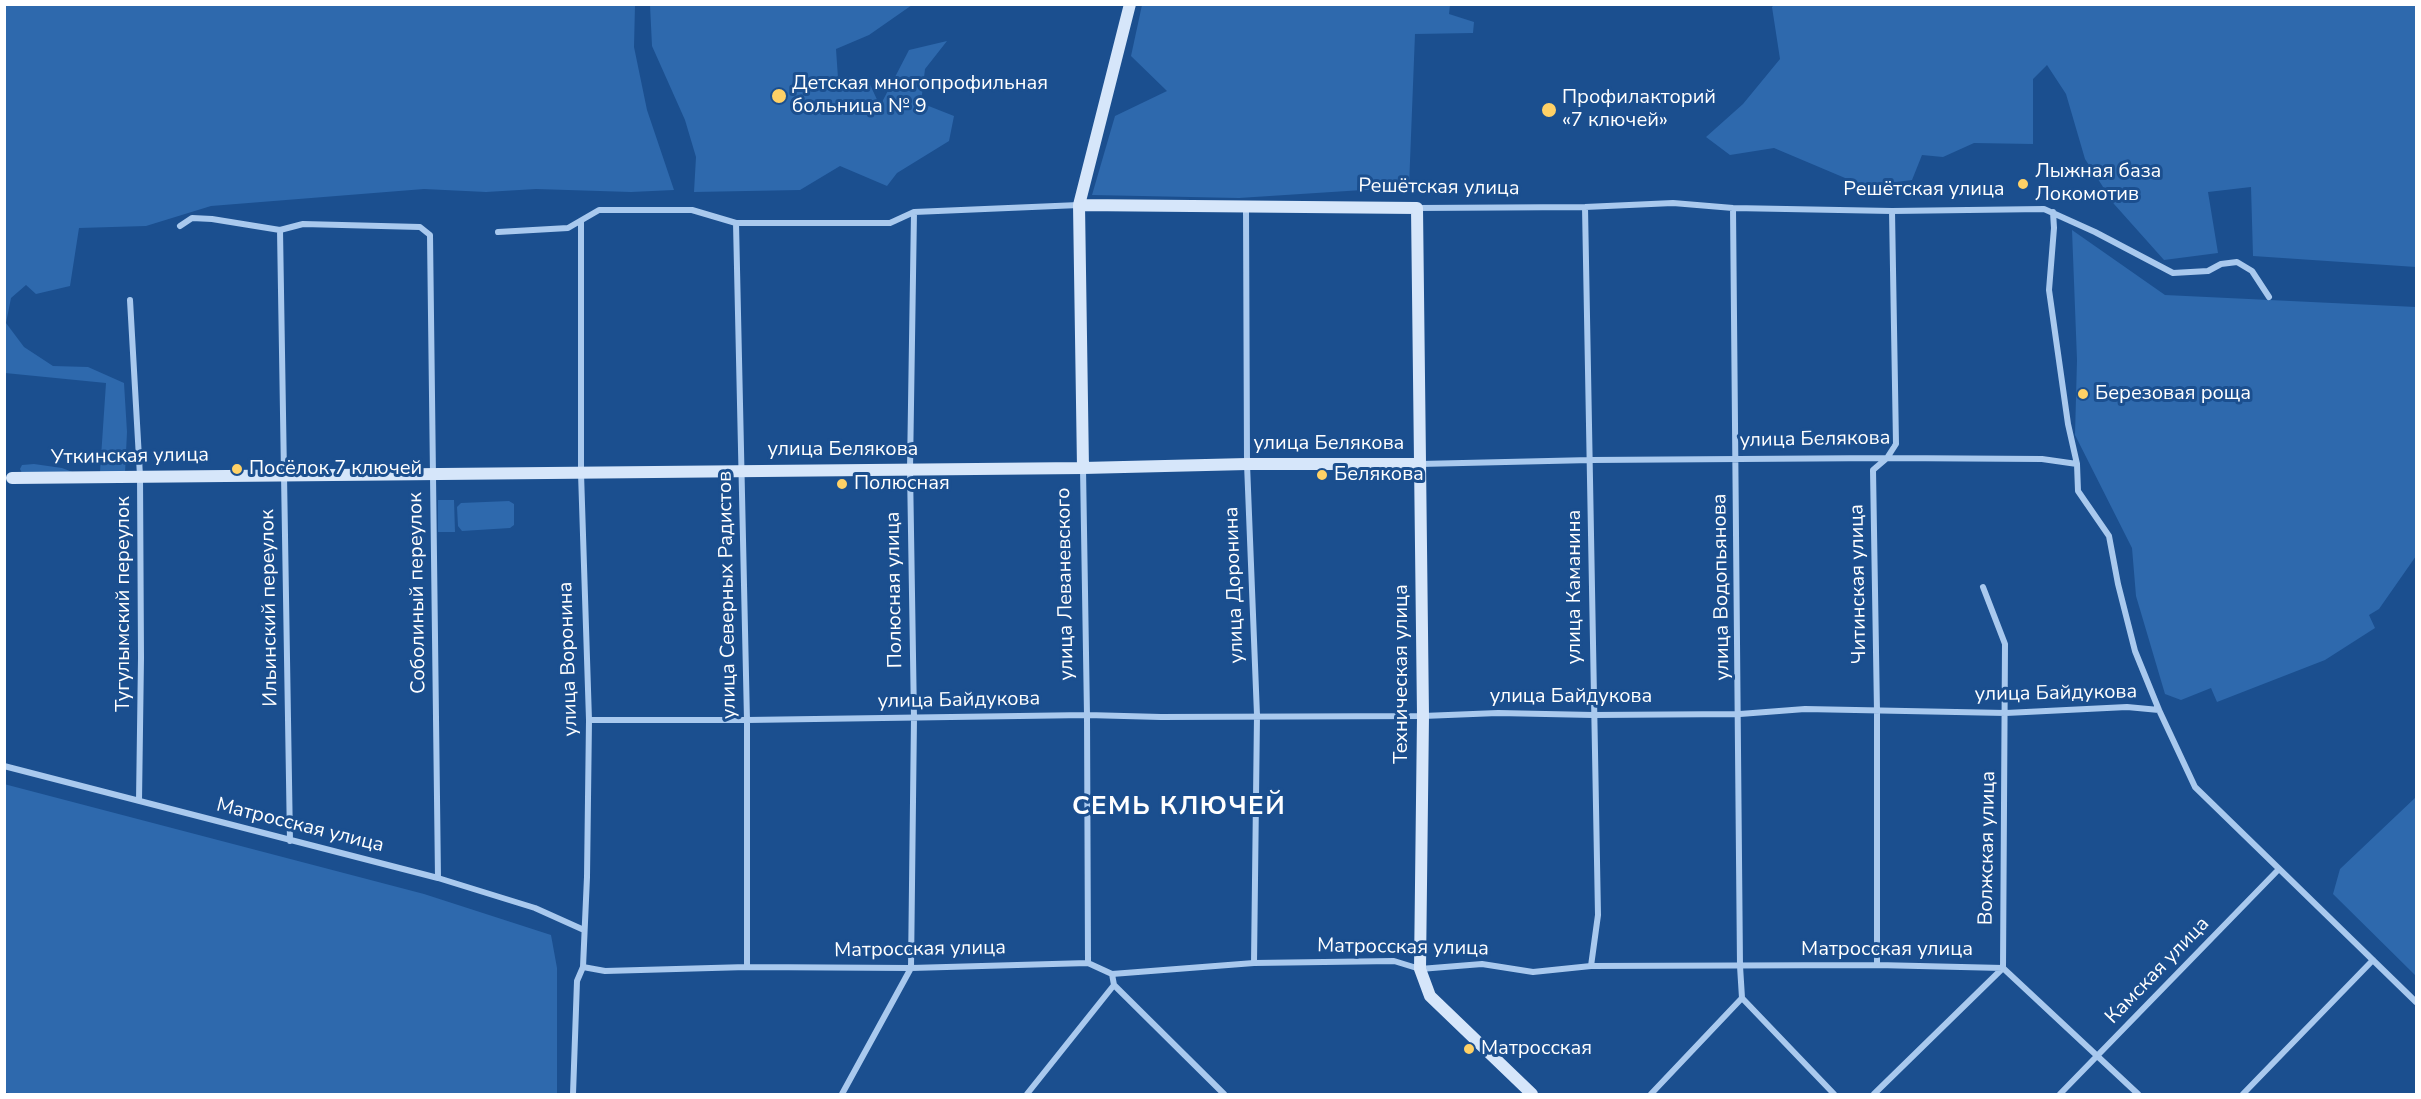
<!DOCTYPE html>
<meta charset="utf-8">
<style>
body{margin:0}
#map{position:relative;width:2421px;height:1099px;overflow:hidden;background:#1b4f8f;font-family:"Nunito Sans",sans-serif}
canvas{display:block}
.frame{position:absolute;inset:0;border:6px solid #fff;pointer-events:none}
</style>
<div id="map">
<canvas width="2421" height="1099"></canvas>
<div class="frame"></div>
</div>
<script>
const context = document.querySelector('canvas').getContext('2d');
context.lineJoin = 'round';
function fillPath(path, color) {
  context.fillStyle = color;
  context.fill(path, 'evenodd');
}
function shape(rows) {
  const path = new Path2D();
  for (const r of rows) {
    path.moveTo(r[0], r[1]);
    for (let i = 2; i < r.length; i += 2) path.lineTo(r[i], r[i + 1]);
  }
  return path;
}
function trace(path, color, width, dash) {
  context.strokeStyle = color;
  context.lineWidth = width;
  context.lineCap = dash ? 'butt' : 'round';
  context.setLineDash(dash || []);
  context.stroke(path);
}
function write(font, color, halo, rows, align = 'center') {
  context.font = font + ' "Nunito Sans",sans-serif';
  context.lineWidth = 6;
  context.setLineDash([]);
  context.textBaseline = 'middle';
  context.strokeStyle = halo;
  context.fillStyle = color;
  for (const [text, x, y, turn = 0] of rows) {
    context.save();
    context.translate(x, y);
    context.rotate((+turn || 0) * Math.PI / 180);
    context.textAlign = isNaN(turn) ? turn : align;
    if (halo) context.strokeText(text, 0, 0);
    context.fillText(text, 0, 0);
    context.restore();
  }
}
const green = shape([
 [5,5,635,5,634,47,647,110,674,190,631,192,536,189,486,192,424,189,211,206,146,226,79,228,70,286,36,294,26,285,11,298,6,323,24,347,53,366,88,367,124,383,127,432,125,473,100,472,106,383,5,373,5,442],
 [650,5,912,5,869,35,836,49,838,78,867,78,880,106,909,50,947,41,925,69,921,103,954,116,949,141,897,173,887,186,840,166,800,190,694,192,696,157,685,120,652,46],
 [1142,5,1450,5,1449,14,1474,22,1473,33,1415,34,1409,187,1239,198,1092,195,1115,116,1167,91,1131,56],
 [1774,5,2416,5,2416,267,2253,256,2251,187,2208,192,2218,253,2164,260,2114,204,2085,159,2066,94,2047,65,2033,79,2033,144,1974,143,1943,157,1922,155,1912,180,1864,186,1774,148,1730,155,1706,137,1743,104,1780,59,1772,7],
 [2072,230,2165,295,2416,307,2416,556,2379,609,2369,615,2375,628,2325,660,2217,702,2211,688,2181,700,2165,694,2136,596,2132,548,2075,435,2077,360],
 [34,464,62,468,75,473,22,473,20,469,22,465],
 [438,500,454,500,455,532,438,532],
 [509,501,514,504,514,525,510,528,462,531,458,526,457,507,461,503],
 [4,784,424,894,551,935,557,968,557,1094,13,1094,5,1092],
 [2416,797,2416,976,2333,894,2340,869]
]);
const street = shape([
 [1246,207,1247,464,1257,715,1254,963],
 [1585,207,1598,915,1591,966],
 [1417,208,1585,207,1673,203,1733,208,1892,211,2044,209,2095,232,2173,273,2208,271,2221,264,2237,262,2252,271,2269,297],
 [2053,212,2054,228,2049,290,2068,424,2077,464,2078,491,2109,536,2118,584,2135,651,2159,710],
 [736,223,747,720,747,967],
 [180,226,192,218,212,219,280,230,303,224,420,227,430,235,438,878],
 [280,230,290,841],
 [498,232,568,228,599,210,692,210,736,223,890,223,914,212,1079,205],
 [130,300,140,476,141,658,139,801],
 [1420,464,1591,460,1887,458,2042,459,2077,464],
 [1083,468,1087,715,1088,963],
 [589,720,747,720,1087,715,1161,717,1423,716,1498,713,1593,715,1740,714,1805,709,2006,713,2127,707,2159,710,2195,787,2416,1002],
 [4,766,438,878,535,908,584,930],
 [1877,965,1877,711,1873,470,1887,458,1896,444,1892,211],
 [583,967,605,971,747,967,911,968,1088,963,1112,974,1254,963,1394,961,1420,969,1482,964,1533,972,1591,966,1877,965,2003,968,2138,1094],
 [1112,974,1114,985,1224,1094],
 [1742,998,1834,1094],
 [573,1094,577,981,583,967,587,877,589,720,581,473,581,221],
 [842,1094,911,968,914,718,910,469,914,212],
 [1027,1094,1114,985],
 [1651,1094,1742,998,1740,966,1733,208],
 [1874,1094,2003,968,2005,644,1983,587],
 [2060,1094,2279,869],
 [2243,1094,2373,960]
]);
const secondary = shape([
 [1079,205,1417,208,1423,716,1420,969,1430,996,1532,1094],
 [1083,468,1079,205,1130,4],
 [12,478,1083,468,1247,464,1420,464]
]);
const markers = [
 [779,96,8,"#ffd166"],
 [1549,110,8,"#ffd166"],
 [2023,184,6,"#ffd166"],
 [2083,394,6,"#ffd166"],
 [237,469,6,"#ffd166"],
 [1322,475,6,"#ffd166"],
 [842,484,6,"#ffd166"],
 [1469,1049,6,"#ffd166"]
];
const poiNames = [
 ["Детская многопрофильная",792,84],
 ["больница № 9",792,107],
 ["Профилакторий",1562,98],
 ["«7 ключей»",1562,121],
 ["Лыжная база",2035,172],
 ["Локомотив",2035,195],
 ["Березовая роща",2095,394],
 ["Посёлок 7 ключей",249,469],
 ["Белякова",1334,475],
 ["Полюсная",854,484],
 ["Матросская",1481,1049]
];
const streetNames = [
 ["Решётская улица",1439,188,1],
 ["Решётская улица",1924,190],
 ["улица Белякова",1815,440,-1],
 ["улица Белякова",1329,444],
 ["улица Белякова",843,450],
 ["Уткинская улица",130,457,-1],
 ["улица Леваневского",1066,584,-91],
 ["Читинская улица",1859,584,-91],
 ["улица Доронина",1235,585,-92],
 ["улица Каманина",1575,587,-90],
 ["улица Водопьянова",1722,587,-91],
 ["Полюсная улица",895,590,-91],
 ["Соболиный переулок",418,593,-91],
 ["улица Северных Радистов",728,595,-91],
 ["Тугулымский переулок",124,604,-90],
 ["Ильинский переулок",270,608,-91],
 ["улица Воронина",569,659,-92],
 ["Техническая улица",1402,674,-90],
 ["улица Байдукова",2056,694,-1],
 ["улица Байдукова",1571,697],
 ["улица Байдукова",959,701,-1],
 ["Матросская улица",300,826,14],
 ["Волжская улица",1988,848,-89],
 ["Матросская улица",1403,948,1],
 ["Матросская улица",920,950,-1],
 ["Матросская улица",1887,950],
 ["Камская улица",2158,971,-46]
];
const districtNames = [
 ["СЕМЬ КЛЮЧЕЙ",1179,808]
];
fillPath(green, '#2e69ad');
trace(street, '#a9c9ee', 6);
trace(secondary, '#d6e6fa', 12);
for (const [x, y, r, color] of markers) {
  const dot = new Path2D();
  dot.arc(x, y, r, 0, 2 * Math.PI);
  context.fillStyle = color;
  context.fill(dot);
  trace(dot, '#1b4f8f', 2);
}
write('20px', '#fff', '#1b4f8f', poiNames, 'left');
write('20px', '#fff', '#1b4f8f', streetNames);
context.letterSpacing = '1.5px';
write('bold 26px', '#fff', '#1b4f8f', districtNames);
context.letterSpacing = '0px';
</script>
